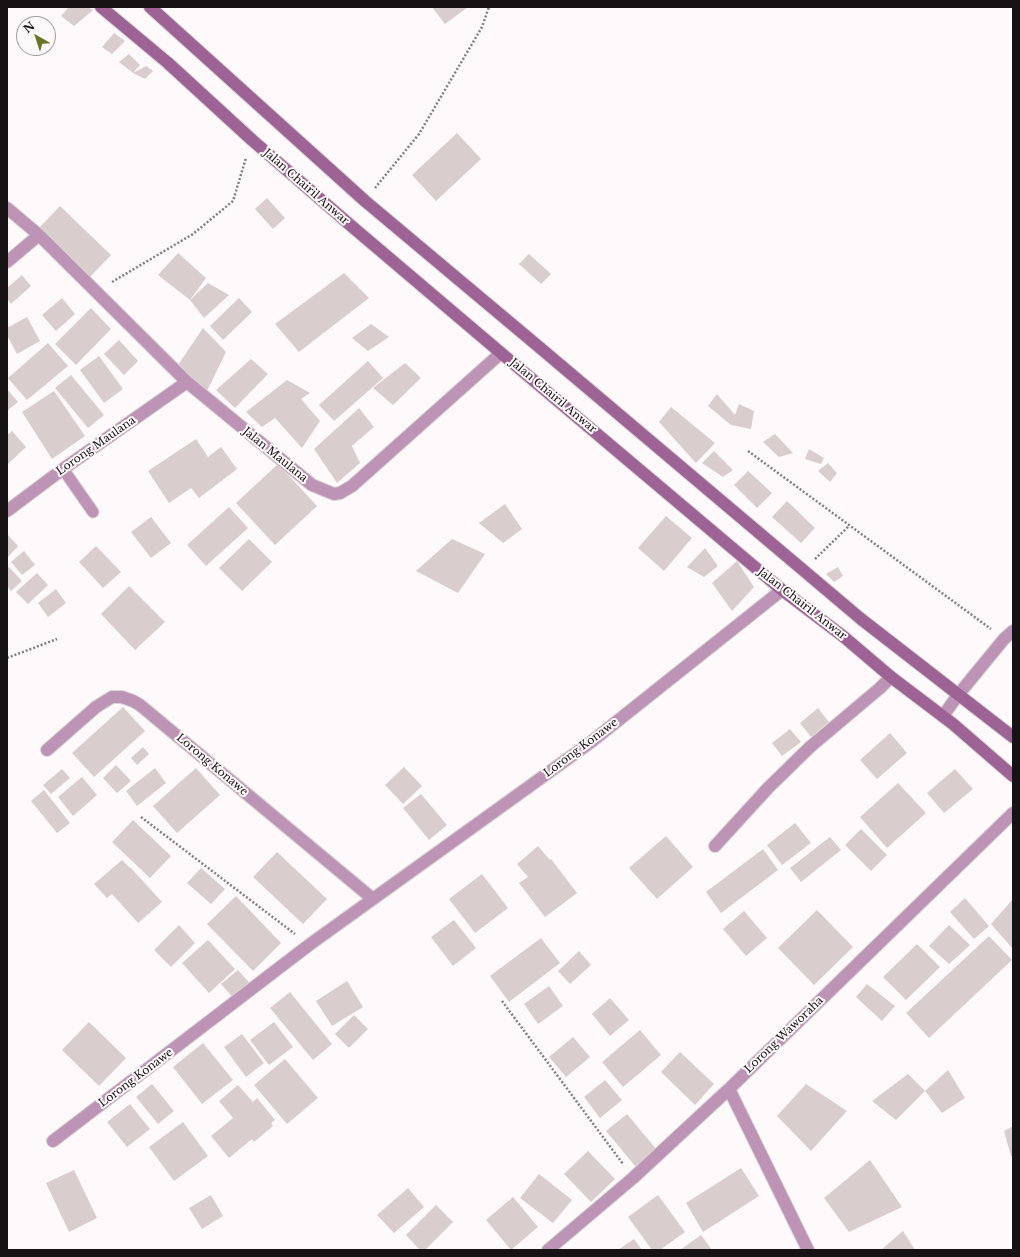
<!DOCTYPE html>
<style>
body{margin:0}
#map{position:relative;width:1020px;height:1257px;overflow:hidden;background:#fef9fa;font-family:"Libre Baskerville",serif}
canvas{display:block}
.frame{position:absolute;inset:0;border:8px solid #171314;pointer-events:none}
.north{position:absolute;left:16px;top:16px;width:40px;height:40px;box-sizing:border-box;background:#fef9fa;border:1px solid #a29d9e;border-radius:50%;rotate:321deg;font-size:11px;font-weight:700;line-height:16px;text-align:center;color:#171314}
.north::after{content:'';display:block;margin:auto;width:14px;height:18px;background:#687623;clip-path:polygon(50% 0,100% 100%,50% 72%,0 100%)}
</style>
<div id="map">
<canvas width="1020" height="1257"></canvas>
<div class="frame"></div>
<div class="north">N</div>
</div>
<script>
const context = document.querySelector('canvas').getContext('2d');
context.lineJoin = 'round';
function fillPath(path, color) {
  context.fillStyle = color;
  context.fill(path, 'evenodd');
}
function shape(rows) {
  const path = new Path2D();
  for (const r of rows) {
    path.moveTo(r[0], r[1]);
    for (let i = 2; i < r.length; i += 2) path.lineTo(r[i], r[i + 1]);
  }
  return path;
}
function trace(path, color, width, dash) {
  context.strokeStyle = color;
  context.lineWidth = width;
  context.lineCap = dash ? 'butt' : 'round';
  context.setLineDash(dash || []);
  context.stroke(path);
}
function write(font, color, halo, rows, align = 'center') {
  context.font = font + ' "Libre Baskerville",serif';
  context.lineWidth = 4;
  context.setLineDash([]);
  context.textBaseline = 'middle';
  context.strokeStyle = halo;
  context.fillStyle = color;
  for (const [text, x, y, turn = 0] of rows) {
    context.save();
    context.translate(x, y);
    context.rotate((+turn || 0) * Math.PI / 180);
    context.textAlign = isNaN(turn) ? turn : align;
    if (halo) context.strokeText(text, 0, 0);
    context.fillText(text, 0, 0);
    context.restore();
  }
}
const building = shape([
 [69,7,88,7,93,10,74,26,61,16],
 [432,7,468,7,445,24],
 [114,33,125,41,112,54,102,47],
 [129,54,140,65,133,73,146,66,153,71,145,79,133,73,119,62],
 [457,133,481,159,436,201,412,175],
 [267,198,285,218,273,229,255,209],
 [60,206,111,255,89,278,38,229],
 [178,253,206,278,190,300,208,283,229,295,204,318,190,300,158,275],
 [529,254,551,274,541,284,519,264],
 [344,273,369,298,299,352,275,324],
 [22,275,31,286,11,304,7,299,7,288],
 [62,298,75,314,56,331,42,315],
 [239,298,252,312,223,340,210,326],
 [91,308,111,329,76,365,55,344],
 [27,317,40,341,17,354,7,335,7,328],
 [371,324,389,337,368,351,352,338],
 [203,328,226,352,206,393,178,365],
 [119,340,138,361,124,375,104,354],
 [48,343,68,366,27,400,8,378],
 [99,356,123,389,104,403,80,370],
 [251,359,268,374,235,408,216,390],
 [368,361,383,378,334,421,319,405],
 [405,363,421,378,393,405,373,388],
 [71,375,104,415,88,428,55,388],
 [287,380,310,393,301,399,320,421,302,448,275,418,262,427,246,412],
 [7,389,18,402,7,411],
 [54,391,85,436,52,459,22,412],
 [717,394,735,415,739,404,754,411,751,429,731,425,708,406],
 [671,407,715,443,696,463,659,422],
 [359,408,374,427,352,446,360,463,337,483,314,449],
 [12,431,26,447,7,465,7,435],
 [775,434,793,453,779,457,763,442],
 [196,439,208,457,221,447,237,469,199,498,191,488,169,503,148,471],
 [809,449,824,458,821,464,805,459],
 [714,451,733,470,723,477,702,463],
 [828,463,837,473,830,482,818,471],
 [278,464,317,506,275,545,236,503],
 [748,471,772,493,757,508,734,485],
 [787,501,815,528,801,543,772,517],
 [505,504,522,529,503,543,479,523],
 [229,507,248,528,206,566,187,545],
 [666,516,692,538,664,571,638,548],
 [151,517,171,543,151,558,131,532],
 [7,534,18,546,8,557,7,556],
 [249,539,272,562,242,591,219,568],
 [452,539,485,554,458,593,416,571],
 [96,546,121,572,103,588,79,562],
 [705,548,718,566,704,577,687,567],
 [24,551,35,565,22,575,11,562],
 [737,561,754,587,732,611,712,583],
 [9,567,22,581,11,591,7,586,7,568],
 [838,567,843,576,834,582,826,574],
 [37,573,48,585,28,604,16,592],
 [129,586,165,622,135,650,101,614],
 [56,589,66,603,48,617,38,603],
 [123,707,145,731,94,777,72,753],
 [818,708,829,722,811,737,800,723],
 [790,729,801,742,782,756,772,743],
 [890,733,907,753,877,779,860,760],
 [143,747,149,754,137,765,131,758],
 [116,765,131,781,117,793,103,778],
 [404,767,422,786,403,804,385,785],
 [155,768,166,783,137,806,126,791],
 [196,768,220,795,177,833,153,806],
 [62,769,70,778,51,794,43,785],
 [955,769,973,789,944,813,927,793],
 [82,777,97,795,73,816,58,797],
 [898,783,926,813,887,848,860,817],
 [44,790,70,823,57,833,31,801],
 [421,794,447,825,429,840,403,808],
 [133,820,171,856,150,878,112,842],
 [795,823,811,843,782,865,767,845],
 [861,829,887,855,871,871,845,845],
 [666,836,693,867,657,899,629,868],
 [830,837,841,850,801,882,790,868],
 [538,846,550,860,551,859,577,893,545,917,519,883,528,877,517,864],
 [763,849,778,870,721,913,706,892],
 [277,852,327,899,303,924,253,877],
 [122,860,130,868,131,868,162,902,138,923,112,894,107,898,94,884],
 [201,868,225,889,211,904,187,883],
 [482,874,508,908,475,933,449,899],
 [236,896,281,943,253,971,207,924],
 [965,898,989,926,974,939,950,912],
 [1013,899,1013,949,991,924],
 [817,910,853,947,814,985,778,948],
 [744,911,767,938,746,956,723,929],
 [454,920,476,948,453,966,431,937],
 [179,925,195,943,171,967,154,950],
 [949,925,970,945,949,964,929,946],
 [989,936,1012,960,929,1038,906,1013],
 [541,938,560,963,509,1002,490,976],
 [208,940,235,969,209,993,182,963],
 [917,944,940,967,906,1000,883,977],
 [579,951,591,965,570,984,558,971],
 [238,970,252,986,235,1000,221,984],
 [347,981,363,1007,332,1026,316,1001],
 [867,984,895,1006,882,1021,856,997],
 [549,986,563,1006,538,1024,524,1004],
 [290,992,332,1044,313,1060,270,1008],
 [610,998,629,1020,610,1036,592,1014],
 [354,1015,368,1029,349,1048,335,1034],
 [89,1022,126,1058,99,1086,62,1050],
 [274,1022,293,1047,269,1065,250,1040],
 [640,1030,661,1055,623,1087,602,1062],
 [242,1034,264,1063,246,1077,224,1047],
 [573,1037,590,1057,566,1077,549,1057],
 [203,1043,233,1080,202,1104,173,1067],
 [680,1052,714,1084,695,1105,661,1072],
 [285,1059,318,1098,287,1124,254,1085],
 [948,1070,965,1098,942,1113,925,1091],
 [908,1074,925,1091,896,1120,872,1101],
 [605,1080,622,1100,600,1118,584,1097],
 [152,1084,174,1111,158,1124,136,1097],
 [806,1084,847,1111,811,1151,777,1116],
 [238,1085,253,1102,257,1098,275,1120,271,1123,273,1126,254,1142,252,1139,229,1158,211,1136,233,1118,219,1101],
 [130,1104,150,1129,127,1147,107,1122],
 [627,1114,657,1150,636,1167,606,1131],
 [183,1122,208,1156,174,1181,149,1147],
 [1013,1126,1013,1156,1011,1156,1004,1131],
 [588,1151,615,1179,591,1202,564,1174],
 [870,1160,902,1207,849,1232,824,1198],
 [741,1168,759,1196,703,1232,686,1203],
 [74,1170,97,1218,69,1232,46,1183],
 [539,1174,572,1200,553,1223,520,1198],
 [408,1188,424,1207,394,1233,377,1215],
 [211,1195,223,1216,202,1229,189,1208],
 [658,1195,685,1232,660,1250,652,1250,628,1217],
 [513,1197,538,1227,511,1250,486,1220],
 [436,1205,453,1222,425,1250,420,1250,406,1235],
 [903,1231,915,1250,881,1250],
 [701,1235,712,1250,680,1250],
 [634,1239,642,1250,618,1250]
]);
const path = shape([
 [375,188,419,134,482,27,489,7],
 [112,282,193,234,233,201,246,158],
 [748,451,991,629],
 [815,559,849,526],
 [7,658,57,639],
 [141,817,295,934],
 [502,1001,623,1164]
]);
const lane = shape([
 [63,469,93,512]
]);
const street = shape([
 [7,208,39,235,187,382,312,485,334,494,340,493,352,486,501,353],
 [7,262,39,235],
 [7,511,63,469,187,382],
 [943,716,958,695,1004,639,1013,631],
 [47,750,96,707,112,697,122,697,133,701,140,705,373,899],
 [715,846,768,788,810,747,880,688,891,677],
 [729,1089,808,1250],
 [53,1141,309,945,591,742,782,590],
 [548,1250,633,1178,729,1089,1013,813]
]);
const secondary = shape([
 [101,7,168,63,252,140,349,224,501,353,782,590,844,637,891,677,953,724,1013,776],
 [150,7,365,201,545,352,861,619,1013,737]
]);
const streetNames = [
 ["Jalan Chairil Anwar",306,187,41],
 ["Jalan Chairil Anwar",553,396,40],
 ["Lorong Maulana",96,446,-35],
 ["Jalan Maulana",275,455,39],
 ["Jalan Chairil Anwar",802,604,38],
 ["Lorong Konawe",581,748,-37],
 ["Lorong Konawe",212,765,40],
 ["Lorong Waworaha",784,1035,-44],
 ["Lorong Konawe",136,1078,-37]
];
fillPath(building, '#dacdcd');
trace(lane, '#d9d4d5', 13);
trace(street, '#d9d4d5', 14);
trace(secondary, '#d9d4d5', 14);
trace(path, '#837e7f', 2.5, [2, 2]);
trace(lane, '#be94b6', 11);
trace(street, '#be94b6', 12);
trace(secondary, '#9e6395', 12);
write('11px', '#171314', '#fef9fa', streetNames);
</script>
